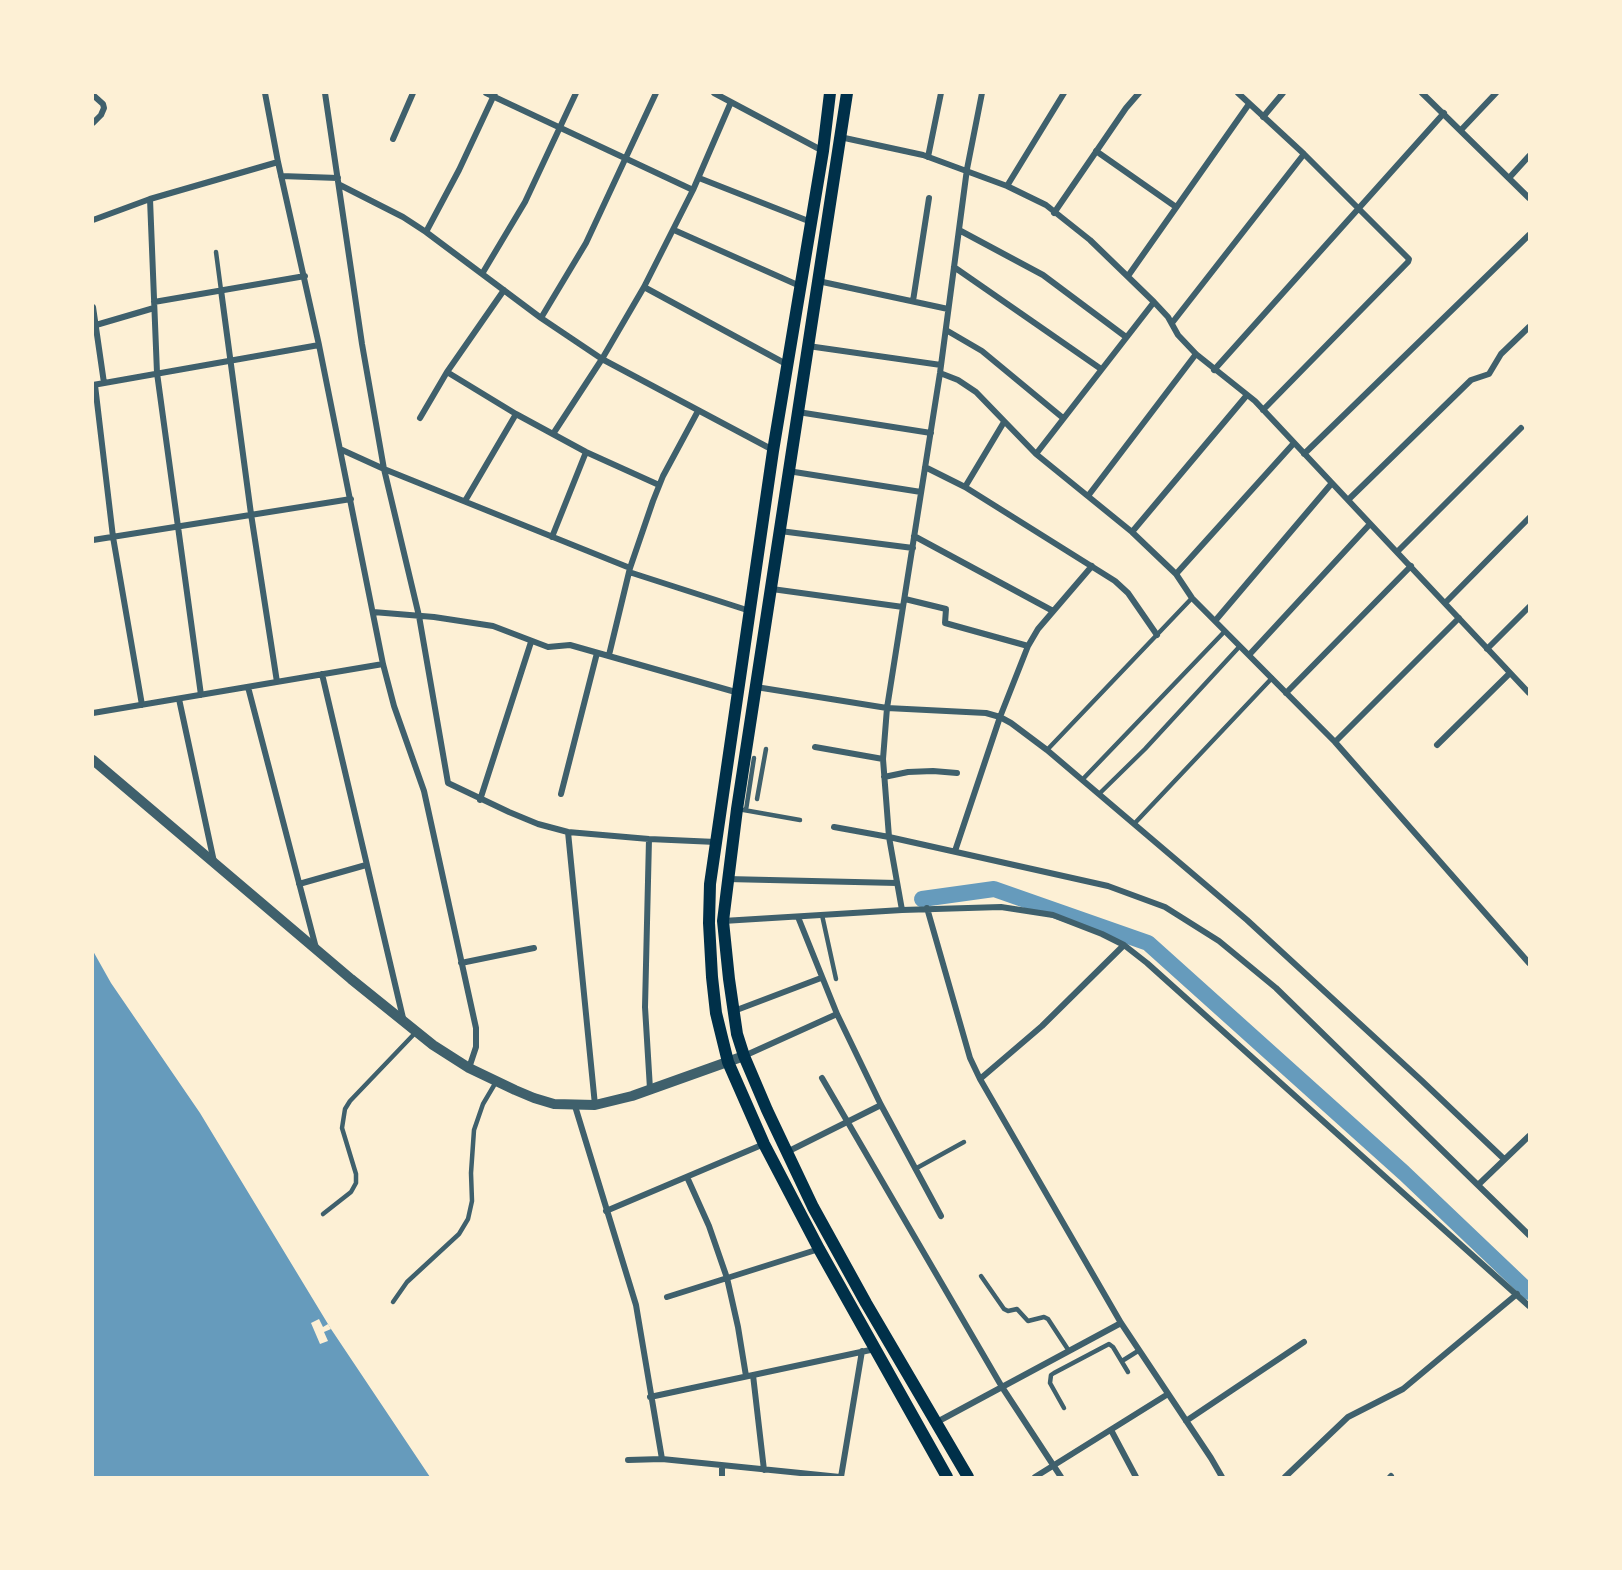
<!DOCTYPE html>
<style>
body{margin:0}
#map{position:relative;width:1622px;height:1570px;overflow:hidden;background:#fdf0d5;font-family:"DM Sans",sans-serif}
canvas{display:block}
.frame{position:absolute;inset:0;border:94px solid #fdf0d5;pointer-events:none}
</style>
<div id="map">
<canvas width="1622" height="1570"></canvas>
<div class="frame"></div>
</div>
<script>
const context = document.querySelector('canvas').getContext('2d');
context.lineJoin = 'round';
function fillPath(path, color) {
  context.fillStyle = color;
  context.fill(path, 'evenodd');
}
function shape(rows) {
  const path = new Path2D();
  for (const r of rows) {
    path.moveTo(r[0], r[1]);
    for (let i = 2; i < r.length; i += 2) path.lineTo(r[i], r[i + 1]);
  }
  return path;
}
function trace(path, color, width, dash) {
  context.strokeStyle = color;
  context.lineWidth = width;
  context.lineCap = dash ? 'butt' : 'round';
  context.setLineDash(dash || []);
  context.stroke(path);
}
const water = shape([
 [93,951,111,983,200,1113,331,1329,430,1477,93,1477]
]);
const pier = shape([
 [319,1319,323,1327,328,1324,331,1329,324,1332,328,1341,320,1344,311,1323]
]);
const canal = shape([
 [922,899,994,889,1148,943,1404,1173,1529,1292]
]);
const service = shape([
 [216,252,221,290],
 [1047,750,1192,598],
 [1082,780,1225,631],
 [1099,794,1145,749,1240,646],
 [757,799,766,749],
 [738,809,800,820],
 [746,810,754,758],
 [1134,824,1272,678],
 [822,915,836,979],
 [915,1169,964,1142],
 [323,1214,351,1192,356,1183,356,1174,342,1128,345,1109,350,1101,417,1031],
 [981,1276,1004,1309,1008,1311,1017,1309,1028,1321,1044,1317,1048,1319,1069,1351],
 [393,1302,407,1282,459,1234,468,1219,472,1201,471,1173,474,1130,483,1104,496,1082],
 [1122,1361,1138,1351],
 [1064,1408,1050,1383,1051,1375,1054,1373,1109,1344,1113,1347,1128,1372]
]);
const minor = shape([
 [265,93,278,162,319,345,383,664,394,706,424,791,476,1028,476,1047,469,1068],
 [325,93,362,344,384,469,419,616,448,783,509,812,538,824,568,832,649,839,716,842],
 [486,93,693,190],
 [714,93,823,151],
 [1238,93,1304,154,1409,259,1408,262,1263,410],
 [1422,93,1529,198],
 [93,95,103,104,104,108,101,115,93,123],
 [1263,117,1283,93],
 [1461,130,1496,93],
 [840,137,923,155,1007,186,1046,205,1090,240,1154,302,1168,317,1178,335,1196,354,1255,401,1529,693],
 [393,139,413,93],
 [1096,151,1176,207],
 [928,157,941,93],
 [281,176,338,178],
 [699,178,811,222],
 [1509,178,1529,156],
 [340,185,403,217,426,232,541,318,602,359,773,450],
 [1007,186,1064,93],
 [150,199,157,373,201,695],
 [1054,213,1126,108,1139,93],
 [93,220,150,199,278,162],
 [674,230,800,286],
 [959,230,1043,275,1126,337],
 [426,232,459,170,495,93],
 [954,267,1101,369],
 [482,274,525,202,576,93],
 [1128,276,1249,104],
 [818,281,948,309],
 [644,287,788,365],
 [221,290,251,514,277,682],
 [913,301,929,198],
 [154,302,305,276],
 [93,307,104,383],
 [541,318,586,243,656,93],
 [1172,323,1304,154],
 [96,325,154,308],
 [946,330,982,351,1063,418],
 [808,346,941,365],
 [1214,370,1444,113],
 [447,372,516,414,586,452,659,485],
 [940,373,958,380,976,392,1036,454,1132,532,1176,574,1192,598,1335,742,1529,963],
 [93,385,319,345],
 [95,385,113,537,142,705],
 [798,412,931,433],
 [420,418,447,372,504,290],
 [553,434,602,359,644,287,693,190,731,102],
 [340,449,384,469,630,568],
 [1036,454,1154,302],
 [1304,454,1529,235],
 [925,467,965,487,1115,581,1128,593,1157,635],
 [788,471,921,492],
 [965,487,1004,422],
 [1088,496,1196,354],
 [1348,500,1471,380,1489,374,1501,354,1529,327],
 [465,501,516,414],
 [780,531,913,548],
 [1132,532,1247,395],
 [914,536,1053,611],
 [552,537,586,452],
 [93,540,351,499],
 [1397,552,1521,428],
 [629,572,750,611],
 [1176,574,1294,443],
 [772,589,903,607],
 [905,599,946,609,945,623,1028,646],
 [1445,603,1529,518],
 [373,612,434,617,493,626,548,647,570,645,739,693],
 [1215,621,1332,483],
 [1487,649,1529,607],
 [609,655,630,568,653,501,663,476,698,411],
 [1249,655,1370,524],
 [322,674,403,1018],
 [248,687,316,948],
 [756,687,887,708,986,713,1000,717,1011,723,1047,750,1247,920,1422,1081,1504,1159],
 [1286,693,1411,566],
 [179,699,214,862],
 [93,713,383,664],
 [1335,742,1459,618],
 [1437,745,1510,673],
 [815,747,883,759],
 [884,777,908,772,933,771,957,773],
 [561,794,597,653],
 [480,800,531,642],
 [834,827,889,837,1108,886,1165,907,1219,941,1276,988,1529,1235],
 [568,832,595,1105],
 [649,839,645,1007,650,1089],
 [955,851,1000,717,1028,646,1038,629,1092,566],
 [727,879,897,883],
 [299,884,366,865],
 [927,908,970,1058,980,1079,1121,1323,1211,1458,1222,1477],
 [902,910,889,837,883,759,887,708,940,373,967,169,982,93],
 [798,917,837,1014,881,1105,941,1216],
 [723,921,902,910,1001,907,1053,915,1102,934,1124,945,1147,963,1529,1306],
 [461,963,534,948],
 [734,1011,821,978],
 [744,1056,837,1014],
 [822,1078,1002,1387,1061,1477],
 [980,1079,1042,1026,1124,945],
 [575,1106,636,1305,662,1459],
 [787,1152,881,1105],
 [687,1177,709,1226,727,1278,738,1327,746,1376],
 [1478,1185,1529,1136],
 [606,1211,764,1144],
 [667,1297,819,1249],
 [753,1375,764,1470],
 [650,1397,875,1349],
 [1186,1421,1304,1342],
 [937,1422,1121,1323],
 [1111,1430,1136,1477],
 [628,1460,662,1459,840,1477],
 [722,1466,722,1477],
 [841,1477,862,1351],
 [1035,1477,1168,1394],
 [1285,1477,1348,1417,1403,1389,1517,1294],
 [1390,1477,1391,1476]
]);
const tertiary = shape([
 [93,760,351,979,433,1045,469,1068,515,1090,534,1098,554,1104,595,1105,632,1096,744,1056]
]);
const secondary = shape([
 [830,93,823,151,773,451,710,884,709,923,712,977,716,1013,728,1062,764,1144,819,1249,947,1477],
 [847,93,737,809,723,921,729,979,737,1034,744,1056,767,1110,813,1207,866,1303,968,1477]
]);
fillPath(water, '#669bbc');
fillPath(pier, '#fdf0d5');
trace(canal, '#669bbc', 16);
trace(service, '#3f606c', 4.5);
trace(minor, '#3f606c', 6);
trace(tertiary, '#3f606c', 10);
trace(secondary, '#003049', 12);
</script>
